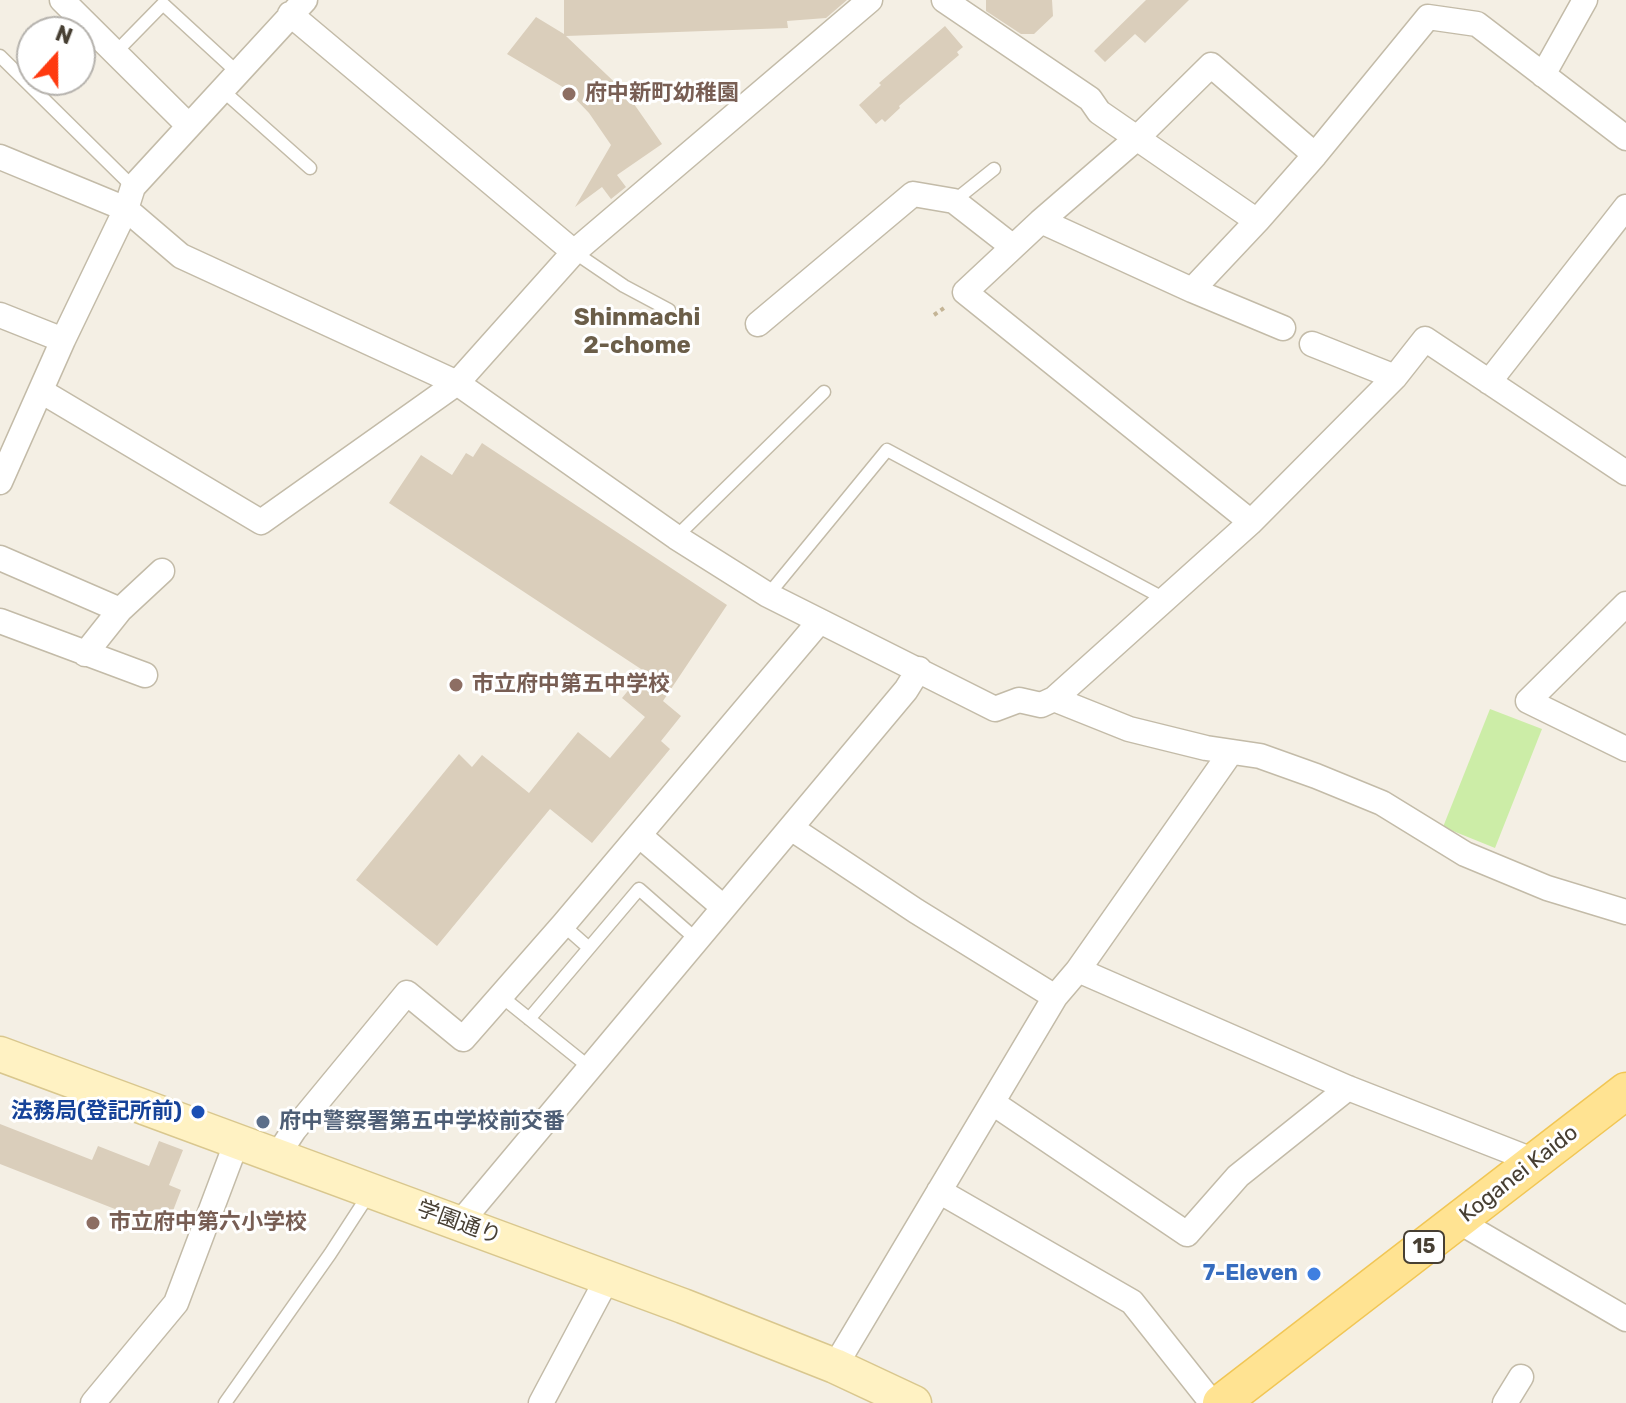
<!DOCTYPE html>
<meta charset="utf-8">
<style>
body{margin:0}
#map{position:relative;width:1626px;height:1403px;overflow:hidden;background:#f4efe4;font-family:Rubik,sans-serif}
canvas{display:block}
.north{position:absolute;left:16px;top:16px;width:80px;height:80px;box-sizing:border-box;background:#fff;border:2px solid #b5b2ad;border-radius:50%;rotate:21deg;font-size:22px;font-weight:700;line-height:32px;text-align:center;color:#473f33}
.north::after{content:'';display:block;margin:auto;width:28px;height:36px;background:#ff3a10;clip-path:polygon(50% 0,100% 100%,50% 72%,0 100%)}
</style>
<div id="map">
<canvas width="1626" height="1403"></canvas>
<div class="north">N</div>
</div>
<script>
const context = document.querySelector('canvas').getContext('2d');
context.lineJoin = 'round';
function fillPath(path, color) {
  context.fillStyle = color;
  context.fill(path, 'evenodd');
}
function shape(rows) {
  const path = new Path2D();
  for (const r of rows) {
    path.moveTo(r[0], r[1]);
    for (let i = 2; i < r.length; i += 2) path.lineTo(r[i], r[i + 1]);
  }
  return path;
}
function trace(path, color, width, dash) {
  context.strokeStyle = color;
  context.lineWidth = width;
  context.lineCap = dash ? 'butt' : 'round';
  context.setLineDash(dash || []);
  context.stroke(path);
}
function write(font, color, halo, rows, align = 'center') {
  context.font = font + ' Rubik,"Noto Sans JP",sans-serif';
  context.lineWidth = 6;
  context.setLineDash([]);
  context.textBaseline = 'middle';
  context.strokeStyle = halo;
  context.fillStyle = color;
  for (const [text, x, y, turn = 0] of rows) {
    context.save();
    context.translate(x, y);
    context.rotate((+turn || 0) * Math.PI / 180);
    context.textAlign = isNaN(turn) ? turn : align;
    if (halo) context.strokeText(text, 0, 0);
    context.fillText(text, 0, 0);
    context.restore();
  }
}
const green = shape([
 [1490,709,1542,729,1495,848,1443,827]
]);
const building = shape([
 [564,0,847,0,826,18,787,21,788,28,566,36,627,94,662,144,617,175,626,187,611,199,602,187,575,207,611,145,589,113,566,89,507,54,536,17,564,34],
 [986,0,1052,0,1053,16,1034,34,1021,34,986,11],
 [1146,0,1189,0,1145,43,1135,34,1105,62,1094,51],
 [945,26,963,47,957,52,959,55,899,106,900,108,885,122,882,119,876,124,859,105,881,85,879,83],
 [482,443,727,605,663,701,681,716,661,741,670,749,592,843,550,809,437,946,356,880,459,754,472,767,482,755,529,793,578,732,610,758,645,717,622,698,644,671,389,503,421,455,452,475,466,453,473,457],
 [0,1124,92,1160,98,1146,149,1166,159,1141,183,1150,169,1185,181,1190,166,1229,0,1164]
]);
const path = shape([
 [934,315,947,306]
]);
const lane = shape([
 [115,53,163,4,237,72],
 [0,56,133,187],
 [221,89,310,168],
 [954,201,994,169],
 [574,252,624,286,669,310],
 [676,537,824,392],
 [768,595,887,450,1163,598],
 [563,925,589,948],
 [502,997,589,1067],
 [529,1019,639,889,696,939],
 [225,1403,330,1254,369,1194]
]);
const street = shape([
 [62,0,188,125],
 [944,0,1090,99,1099,112,1257,221,1315,155,1428,17,1477,24,1626,138],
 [290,14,574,252],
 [1543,75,1585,0],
 [0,157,126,209,181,256,457,383,676,537,768,595,995,709,1019,700,1041,705,1054,699,1251,522,1395,377,1425,339,1626,473],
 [1041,221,1192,290,1283,328],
 [1192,290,1257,221],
 [0,315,63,340],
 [758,324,913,194,954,201,1013,247],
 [1312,344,1395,377],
 [1489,382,1626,207],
 [41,391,261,522,457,383,574,252,870,0],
 [0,482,63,340,126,209,133,187,305,0],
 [1251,522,965,292,1041,221,1137,138,1211,65,1315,155],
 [0,558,120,610],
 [1626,604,1528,701,1626,749],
 [0,621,145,675],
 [85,654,120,610,162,571],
 [1054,699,1129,729,1206,748,1260,756,1316,776,1382,803,1465,854,1547,888,1626,912],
 [791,828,916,911,1055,997],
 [639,835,723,907],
 [1078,970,1348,1088,1535,1161],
 [993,1103,1187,1234,1238,1176,1348,1088],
 [277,1156,294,1130,407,993,463,1039,563,925,819,622],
 [939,1191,1132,1302,1212,1403],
 [1458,1221,1626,1319],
 [460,1223,906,690,919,669],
 [835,1366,1055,997,1078,970,1231,752],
 [93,1403,176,1303,237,1141],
 [541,1403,607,1279],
 [1505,1403,1521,1377]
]);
const secondary = shape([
 [0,1054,683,1306,835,1366,914,1403]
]);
const primary = shape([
 [1221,1403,1626,1091]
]);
const markers = [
 [569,94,8,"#8d6e63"],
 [456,685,8,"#8d6e63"],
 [198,1112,8,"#1a4fb4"],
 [263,1122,8,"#5c6f8a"],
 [93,1223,8,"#8d6e63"],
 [1314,1274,8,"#3f7fe0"]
];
const shields = [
 [1424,1247,40]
];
const shieldNames = [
 ["15",1424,1247]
];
const educationNames = [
 ["府中新町幼稚園",585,94],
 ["市立府中第五中学校",472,685],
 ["市立府中第六小学校",109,1223]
];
const transitNames = [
 ["法務局(登記所前)",182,1112]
];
const serviceNames = [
 ["府中警察署第五中学校前交番",279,1122]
];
const streetNames = [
 ["Koganei Kaido",1519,1174,-38],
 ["学園通り",459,1223,20]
];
const shopNames = [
 ["7-Eleven",1298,1274]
];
const neighbourhoodNames = [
 ["Shinmachi",637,318],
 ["2-chome",637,346]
];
fillPath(green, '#cceda7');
fillPath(building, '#dacebb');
trace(lane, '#c3bba8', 15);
trace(street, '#c3bba8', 27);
trace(secondary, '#d9c78e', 37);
trace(primary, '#f1c655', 39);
trace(path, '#c4b495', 4, [4, 4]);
trace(lane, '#fff', 12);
trace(street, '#fff', 24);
trace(secondary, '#fff2c3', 34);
trace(primary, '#ffe392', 36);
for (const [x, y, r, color] of markers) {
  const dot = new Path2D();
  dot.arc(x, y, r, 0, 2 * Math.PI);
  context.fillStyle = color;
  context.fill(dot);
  trace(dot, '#fff', 3);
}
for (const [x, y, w] of shields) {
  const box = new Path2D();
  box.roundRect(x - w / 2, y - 16, w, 32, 6);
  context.fillStyle = '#fff';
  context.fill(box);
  trace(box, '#473f33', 2);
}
write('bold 20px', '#473f33', null, shieldNames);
write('bold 22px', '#785e54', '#fff', educationNames, 'left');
write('bold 22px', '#164399', '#fff', transitNames, 'right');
write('bold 22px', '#4e5e75', '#fff', serviceNames, 'left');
write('22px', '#473f33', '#fff', streetNames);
write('bold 22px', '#366cbe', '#fff', shopNames, 'right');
write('bold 24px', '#6b5e49', '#fff', neighbourhoodNames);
</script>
